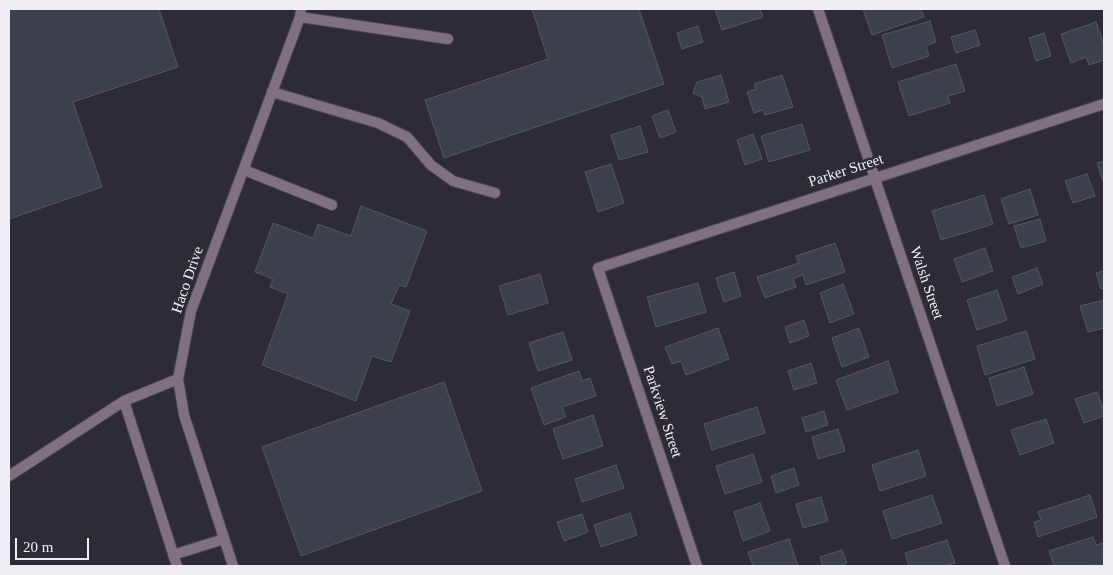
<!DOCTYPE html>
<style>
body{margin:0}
#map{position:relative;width:1113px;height:575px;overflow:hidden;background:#2f2b36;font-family:"Times New Roman",serif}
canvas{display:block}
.frame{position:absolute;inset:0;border:10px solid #f0eef4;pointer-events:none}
.scale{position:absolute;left:15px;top:538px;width:74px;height:22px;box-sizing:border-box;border:2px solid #f0eef4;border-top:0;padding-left:6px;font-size:15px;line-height:18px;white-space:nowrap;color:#f0eef4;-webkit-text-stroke:4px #2f2b36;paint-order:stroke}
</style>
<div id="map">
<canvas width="1113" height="575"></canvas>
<div class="frame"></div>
<div class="scale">20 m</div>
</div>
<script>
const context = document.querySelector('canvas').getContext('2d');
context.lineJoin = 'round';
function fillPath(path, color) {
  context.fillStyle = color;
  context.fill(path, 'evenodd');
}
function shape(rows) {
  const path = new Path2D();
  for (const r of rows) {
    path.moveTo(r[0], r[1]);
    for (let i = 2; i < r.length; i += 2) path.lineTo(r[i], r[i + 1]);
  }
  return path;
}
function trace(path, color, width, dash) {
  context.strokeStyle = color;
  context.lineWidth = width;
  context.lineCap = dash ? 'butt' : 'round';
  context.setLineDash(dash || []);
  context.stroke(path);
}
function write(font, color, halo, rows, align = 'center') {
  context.font = font + ' "Times New Roman",serif';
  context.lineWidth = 5;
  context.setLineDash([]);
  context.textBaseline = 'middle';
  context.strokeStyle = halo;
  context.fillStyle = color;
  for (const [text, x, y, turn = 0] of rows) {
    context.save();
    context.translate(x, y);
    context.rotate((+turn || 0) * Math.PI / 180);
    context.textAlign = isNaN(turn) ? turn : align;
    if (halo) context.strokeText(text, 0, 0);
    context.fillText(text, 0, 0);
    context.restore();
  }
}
const building = shape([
 [9,9,159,9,178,67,73,102,102,187,9,219,9,9],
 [532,9,639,9,664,84,444,158,425,100,548,59,532,9],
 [715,9,760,9,763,17,722,30,715,9],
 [863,9,921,9,924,17,872,35,863,9],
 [930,21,936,42,926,46,929,56,892,68,882,35,930,21],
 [1096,22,1104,45,1104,60,1089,65,1086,57,1071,63,1061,34,1096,22],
 [698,26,703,42,682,49,677,33,698,26],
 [975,30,980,45,956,53,951,37,975,30],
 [1044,33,1051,56,1036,61,1029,38,1044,33],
 [956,64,965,91,948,96,950,103,909,116,898,82,956,64],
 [721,75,729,102,705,109,702,97,693,93,697,82,721,75],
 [782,75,793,107,765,115,763,110,754,113,747,92,756,89,754,84,782,75],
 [668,110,676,132,660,138,652,116,668,110],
 [802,124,810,150,769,162,761,136,802,124],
 [640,126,648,152,619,160,611,135,640,126],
 [753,134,762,159,745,165,737,140,753,134],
 [1104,161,1104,184,1097,163,1104,161],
 [611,164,624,203,598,212,585,172,611,164],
 [1087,174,1095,196,1073,203,1065,181,1087,174],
 [1030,189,1038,215,1009,224,1001,199,1030,189],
 [984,195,993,224,941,240,932,211,984,195],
 [361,206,427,231,406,287,399,285,391,304,410,311,391,362,372,356,356,401,262,365,288,294,270,287,273,279,255,272,273,223,313,238,318,224,351,236,361,206],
 [1040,219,1046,241,1021,248,1014,226,1040,219],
 [835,243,845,272,806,285,803,275,793,279,796,287,765,298,757,277,799,263,796,256,835,243],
 [985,248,993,271,962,282,954,259,985,248],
 [1037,268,1043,284,1018,294,1012,277,1037,268],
 [1104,271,1104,288,1101,289,1096,273,1104,271],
 [734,272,741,296,724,302,716,278,734,272],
 [540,274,548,303,508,315,499,286,540,274],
 [698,283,706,312,656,327,647,297,698,283],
 [843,284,854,314,830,323,820,293,843,284],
 [997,290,1007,320,977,330,967,300,997,290],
 [1104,300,1104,328,1088,332,1080,306,1104,300],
 [804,320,809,336,790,343,785,327,804,320],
 [718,328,729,359,686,375,681,361,672,364,665,347,718,328],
 [859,328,869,357,842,367,832,338,859,328],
 [1026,331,1035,359,985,375,977,346,1026,331],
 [563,332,572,360,538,371,529,343,563,332],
 [888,361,898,392,847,410,836,380,888,361],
 [811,363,817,383,794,390,788,371,811,363],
 [1024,367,1033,394,997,406,989,378,1024,367],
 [579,371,582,381,590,378,596,396,562,407,566,417,544,425,531,388,579,371],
 [444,382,482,491,301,556,262,447,444,382],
 [1097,392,1104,411,1104,416,1084,423,1075,399,1097,392],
 [757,407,765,433,712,450,704,424,757,407],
 [824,411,828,425,806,432,802,418,824,411],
 [593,415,603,446,563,459,553,429,593,415],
 [1046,419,1054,443,1020,455,1011,430,1046,419],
 [838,429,845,451,818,459,812,437,838,429],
 [918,450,926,476,880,491,872,465,918,450],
 [753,454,762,482,725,494,716,466,753,454],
 [616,465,624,488,582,502,575,479,616,465],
 [794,468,799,485,776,493,771,476,794,468],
 [932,495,942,523,892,539,883,511,932,495],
 [1090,495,1097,517,1038,537,1034,522,1041,520,1038,512,1090,495],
 [821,497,828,521,803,528,796,504,821,497],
 [760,503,770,531,743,541,734,512,760,503],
 [630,513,637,535,601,547,594,525,630,513],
 [582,514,588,532,564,541,557,522,582,514],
 [1093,537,1096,545,1104,543,1104,565,1054,566,1049,551,1093,537],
 [789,539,798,566,753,566,748,552,789,539],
 [947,540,955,563,944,566,909,566,905,553,947,540],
 [842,550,847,563,839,566,823,566,820,557,842,550]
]);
const service = shape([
 [300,17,448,39],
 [272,92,378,123,407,137,431,165,453,181,495,193],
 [244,170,332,205],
 [124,401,177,566],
 [9,476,124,401,178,379],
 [173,555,224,539]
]);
const minor = shape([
 [818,9,1005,566],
 [233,566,184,415,178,379,191,311,300,17,301,9],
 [697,566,598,268,1104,104]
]);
const streetNames = [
 ["Parker Street",846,171,-18],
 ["Haco Drive",188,280,-71],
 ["Walsh Street",926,283,71],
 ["Parkview Street",662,412,72]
];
fillPath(building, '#3d414b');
trace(building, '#535762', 1);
trace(service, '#4a4651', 12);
trace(minor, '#4a4651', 12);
trace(service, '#81707f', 10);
trace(minor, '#81707f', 10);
write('15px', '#f0eef4', '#2f2b36', streetNames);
</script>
